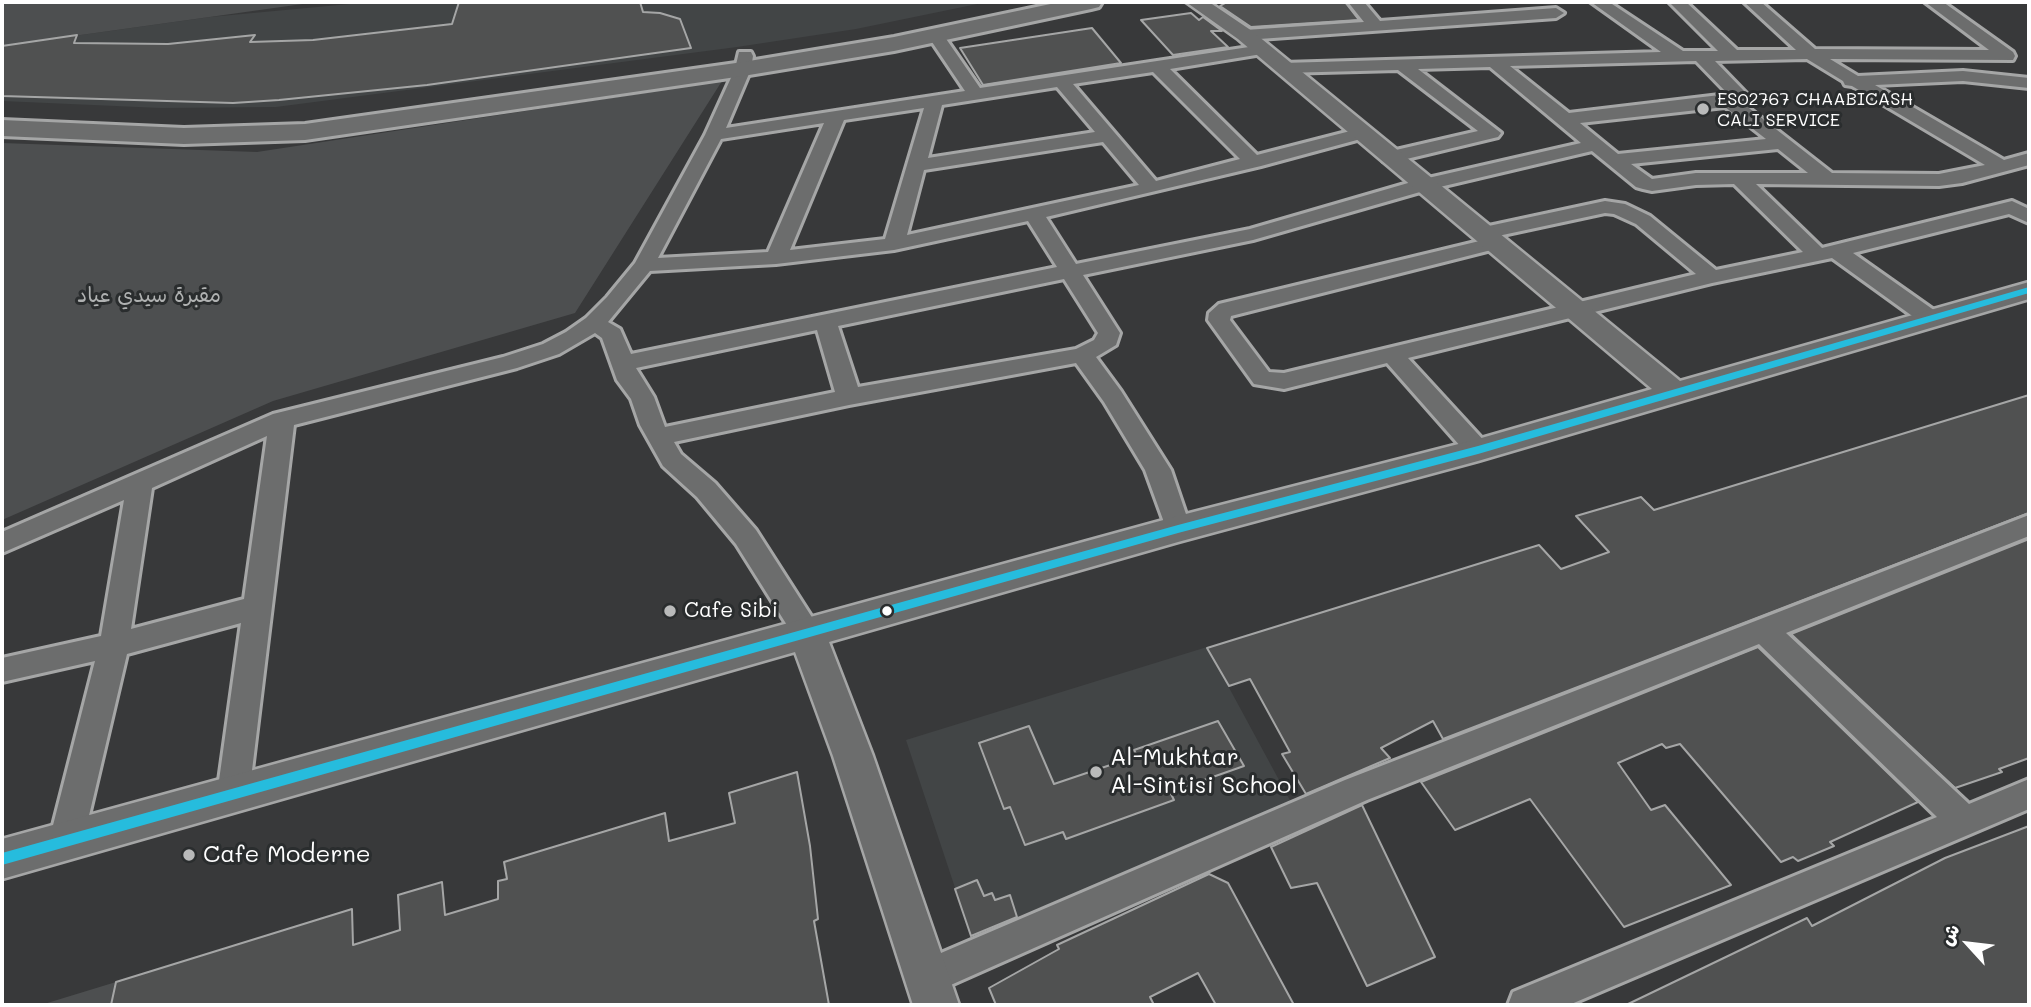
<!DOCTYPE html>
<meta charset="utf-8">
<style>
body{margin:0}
#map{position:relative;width:2031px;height:1007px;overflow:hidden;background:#38393a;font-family:Mali,"Playpen Sans Arabic",sans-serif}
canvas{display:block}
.frame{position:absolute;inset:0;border:4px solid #fff;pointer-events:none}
.north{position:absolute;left:1933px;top:909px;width:70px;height:70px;-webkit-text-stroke:5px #2a2d2e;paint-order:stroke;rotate:297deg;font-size:19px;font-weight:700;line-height:28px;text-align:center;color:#fff}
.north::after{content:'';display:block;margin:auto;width:24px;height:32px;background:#fff;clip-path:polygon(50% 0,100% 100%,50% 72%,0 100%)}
</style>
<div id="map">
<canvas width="2031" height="1007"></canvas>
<div class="frame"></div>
<div class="north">ش</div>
</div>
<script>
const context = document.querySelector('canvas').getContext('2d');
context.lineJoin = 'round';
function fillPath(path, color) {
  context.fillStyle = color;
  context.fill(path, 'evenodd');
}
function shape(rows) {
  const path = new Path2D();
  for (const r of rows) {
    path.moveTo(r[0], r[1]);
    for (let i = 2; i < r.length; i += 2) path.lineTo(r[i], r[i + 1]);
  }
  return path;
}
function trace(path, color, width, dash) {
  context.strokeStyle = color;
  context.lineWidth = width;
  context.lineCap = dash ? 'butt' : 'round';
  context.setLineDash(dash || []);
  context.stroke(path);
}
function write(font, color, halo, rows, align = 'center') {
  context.font = font + ' Mali,"Playpen Sans Arabic",sans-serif';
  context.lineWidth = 6;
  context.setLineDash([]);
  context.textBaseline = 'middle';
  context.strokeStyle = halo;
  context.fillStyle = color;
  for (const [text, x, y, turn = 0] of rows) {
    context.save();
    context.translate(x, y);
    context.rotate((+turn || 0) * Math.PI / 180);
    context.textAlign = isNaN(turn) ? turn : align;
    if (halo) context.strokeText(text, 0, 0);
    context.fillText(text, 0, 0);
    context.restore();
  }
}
const built = shape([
 [371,2,987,2,856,29,737,47,276,107,161,108,2,101,2,46,210,17],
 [1207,647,1292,804,971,936,906,740]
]);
const green = shape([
 [2,2,317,2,2,46],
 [722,81,575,313,273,401,2,520,2,143,257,152],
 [116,982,111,1005,44,1005,44,1004]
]);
const building = shape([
 [459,2,640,2,643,12,660,13,680,19,691,48,427,85,279,100,233,103,2,96,2,46,77,35,74,43,168,44,255,35,250,42,313,40,452,24,459,2],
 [1227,2,1345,2,1359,20,1251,27,1220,6,1227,2],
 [1191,13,1199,20,1203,17,1222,31,1211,31,1228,47,1173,55,1141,20,1191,13],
 [1092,28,1121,63,983,85,960,48,1092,28],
 [2029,395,2029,513,1443,739,1433,721,1381,748,1390,758,1306,794,1282,754,1290,752,1250,679,1229,686,1207,648,1539,545,1561,569,1609,552,1576,516,1641,497,1654,510,2029,395],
 [2029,539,2029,758,1999,769,2002,772,1955,788,1791,634,2029,539],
 [1758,647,1918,802,1830,842,1834,846,1798,861,1793,857,1781,862,1680,744,1666,748,1662,744,1618,763,1651,810,1665,805,1731,885,1624,927,1530,799,1455,830,1421,782,1758,647],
 [1218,721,1244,766,1170,792,1174,800,1066,839,1063,832,1025,845,1010,807,1004,809,979,743,1029,726,1054,784,1137,756,1134,750,1218,721],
 [797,772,810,846,818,919,814,921,829,1005,111,1005,116,982,352,909,353,945,400,930,398,895,442,882,445,915,498,899,498,881,507,879,504,862,665,813,669,841,735,823,729,793,797,772],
 [1362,805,1435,957,1367,986,1317,883,1291,888,1271,847,1362,805],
 [2029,826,2029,1005,1626,1005,1807,918,1812,926,1945,858,2029,826],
 [1209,874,1228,883,1294,1005,1216,1005,1198,973,1150,997,1154,1005,996,1005,989,988,1059,949,1057,945,1209,874],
 [977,880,984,896,992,893,995,900,1010,895,1017,917,971,936,955,889,977,880]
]);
const minor = shape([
 [1348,2,1364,2,1380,21,1556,8,1564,13,1556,18,1245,40,1237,35,1245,30,1364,22,1348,2],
 [1591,2,1609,2,1683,51,1718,51,1669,2,1686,2,1737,50,1796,50,1744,2,1761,2,1815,49,1989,50,1925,2,1943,2,2013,52,2015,56,2013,60,1830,59,1858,76,1963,71,2029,78,2029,88,1963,81,1875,85,2004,160,2029,153,2029,165,1962,183,1939,186,1756,184,1822,248,2012,201,2029,209,2029,223,2009,214,1853,253,1938,313,1941,318,1938,323,1930,325,1922,323,1832,258,1712,283,1408,358,1487,444,1491,450,1487,456,1478,459,1469,456,1387,363,1284,389,1254,384,1208,320,1209,313,1219,304,1496,237,1503,239,1506,243,1503,247,1231,316,1230,320,1269,372,1284,373,1696,274,1636,224,1614,214,1605,213,1484,239,1477,237,1474,233,1477,229,1484,227,1605,201,1625,204,1650,216,1716,270,1803,252,1734,184,1696,185,1652,191,1643,189,1636,187,1592,151,1427,190,1253,240,1083,275,1120,333,1116,345,1096,357,1121,391,1171,470,1191,529,1187,536,1178,539,1169,536,1145,470,1104,402,1076,363,849,405,674,442,681,454,715,483,756,530,822,633,817,641,807,645,797,641,736,544,697,497,663,466,640,425,631,399,617,380,602,338,595,333,559,354,517,368,294,425,249,795,245,805,233,810,221,805,217,795,241,623,127,654,83,841,78,852,66,857,54,852,49,841,95,661,2,682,2,658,101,636,124,500,2,553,2,532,273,414,503,357,543,344,566,332,586,318,607,297,635,263,705,135,735,69,739,52,751,52,753,56,751,69,726,128,965,91,928,36,936,31,942,33,980,88,1262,45,1268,47,1270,50,1268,53,1170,69,1257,155,1362,128,1371,133,1368,137,1261,166,1046,217,1076,264,1250,229,1415,181,1581,143,1490,67,1418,69,1501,133,1498,137,1390,163,1383,161,1381,157,1383,153,1478,131,1398,70,1283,73,1275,68,1283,63,1661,52,1591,2],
 [1807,59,1843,81,1845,85,1852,86,1985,165,1939,174,1832,173,1740,101,1746,93,1715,61,1807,59],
 [1696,61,1728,94,1569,113,1510,66,1696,61],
 [1153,72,1240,159,1156,181,1073,84,1153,72],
 [1057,87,1095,132,928,158,942,105,1057,87],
 [1725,107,1766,139,1618,154,1580,123,1725,107],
 [924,108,885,239,790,250,844,120,924,108],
 [824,123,768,252,658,258,721,139,824,123],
 [1103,142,1139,185,907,235,924,170,1103,142],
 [1778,149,1808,173,1696,173,1652,179,1631,164,1778,149],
 [1028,221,1057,267,631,354,620,329,608,322,650,271,776,264,894,250,1028,221],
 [1064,279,1098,333,1094,340,1076,349,858,387,838,326,1064,279],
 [817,330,835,392,665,427,654,397,636,368,817,330],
 [267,436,244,599,131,629,152,488,267,436],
 [2029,515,2029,536,1786,633,1969,804,2029,779,2029,809,1569,1005,1508,1005,1513,992,1937,817,1759,644,1367,800,926,996,913,991,908,978,913,965,1345,780,2029,515]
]);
const tertiary = shape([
 [1186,2,1209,2,1252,31,1680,381,2029,282,2029,299,1478,461,1178,542,829,642,873,756,959,1005,913,1005,833,756,795,652,2,879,2,839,1178,516,1478,439,1652,389,1238,39,1186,2]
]);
const secondary = shape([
 [1060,2,1102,2,1099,7,1091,9,894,51,743,76,305,140,184,144,2,136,2,120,184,128,305,124,743,62,894,37,1060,2]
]);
const bus1 = shape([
 [2029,287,2029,293,1478,454,1178,533,2,865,2,853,1178,525,1478,446,2029,287]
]);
const markers = [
 [1703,109,7,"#b9baba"],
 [670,611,7,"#b9baba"],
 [887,611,6,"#fff"],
 [1096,772,7,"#b9baba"],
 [189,855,7,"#b9baba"]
];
const farPoinames = [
 ["ES02767 CHAABICASH",1717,99],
 ["CALI SERVICE",1717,120]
];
const parkNames = [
 ["مقبرة سيدي عياد",149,296]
];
const poiNames = [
 ["Cafe Sibi",684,611]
];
const nearPoinames = [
 ["Al-Mukhtar",1110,758],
 ["Al-Sintisi School",1110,786],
 ["Cafe Moderne",203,855]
];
fillPath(built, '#424546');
fillPath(green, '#4d4f50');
fillPath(building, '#505151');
trace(building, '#a5a6a6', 2);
trace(minor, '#a5a6a6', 6);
trace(tertiary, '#a5a6a6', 5);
trace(secondary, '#a5a6a6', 6);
fillPath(minor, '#6c6d6d');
fillPath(tertiary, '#6c6d6d');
fillPath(secondary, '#6c6d6d');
fillPath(bus1, '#26bcdd');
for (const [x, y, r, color] of markers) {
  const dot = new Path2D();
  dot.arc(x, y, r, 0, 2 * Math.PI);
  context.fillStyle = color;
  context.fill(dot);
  trace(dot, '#2a2d2e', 2.5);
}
write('18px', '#fff', '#2a2d2e', farPoinames, 'left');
write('21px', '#b0b2b2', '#2a2d2e', parkNames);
write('21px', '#fff', '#2a2d2e', poiNames, 'left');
write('24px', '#fff', '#2a2d2e', nearPoinames, 'left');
</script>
